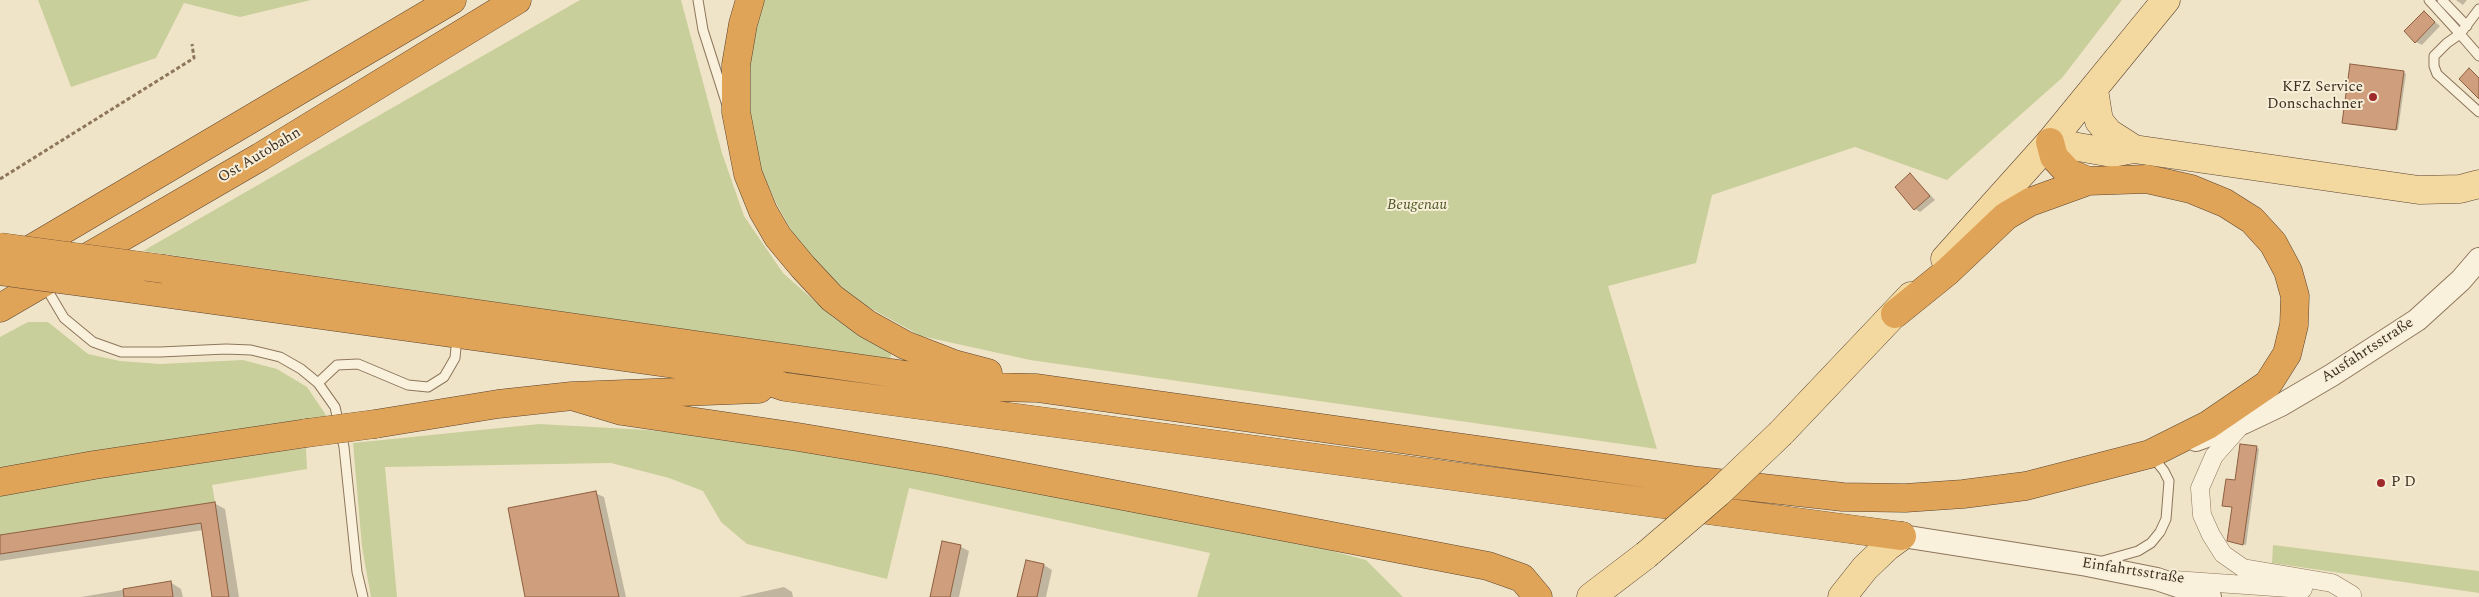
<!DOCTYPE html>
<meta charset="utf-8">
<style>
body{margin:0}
canvas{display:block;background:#f0e4c8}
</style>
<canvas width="2479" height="597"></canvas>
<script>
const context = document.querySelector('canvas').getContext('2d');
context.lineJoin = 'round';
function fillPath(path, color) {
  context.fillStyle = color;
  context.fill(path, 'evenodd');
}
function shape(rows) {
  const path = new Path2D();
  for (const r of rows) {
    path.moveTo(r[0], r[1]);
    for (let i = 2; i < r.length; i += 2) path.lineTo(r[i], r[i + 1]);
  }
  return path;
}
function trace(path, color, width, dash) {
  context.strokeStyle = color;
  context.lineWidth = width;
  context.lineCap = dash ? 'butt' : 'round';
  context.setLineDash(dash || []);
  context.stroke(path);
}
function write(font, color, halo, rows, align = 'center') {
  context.font = font + ' Spectral,serif';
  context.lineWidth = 4;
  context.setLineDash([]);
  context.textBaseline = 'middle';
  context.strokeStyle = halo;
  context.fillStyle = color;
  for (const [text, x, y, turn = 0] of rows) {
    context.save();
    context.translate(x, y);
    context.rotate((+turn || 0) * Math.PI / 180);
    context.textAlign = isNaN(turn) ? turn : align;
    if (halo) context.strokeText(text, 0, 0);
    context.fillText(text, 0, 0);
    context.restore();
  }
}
const green = shape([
 [38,0,311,0,240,17,184,3,156,58,71,87],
 [580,0,681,0,722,153,744,216,783,273,834,318,892,351,890,359,143,251],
 [761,0,2122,0,2062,78,1947,180,1855,147,1712,195,1696,263,1608,286,1657,449,1030,360,921,336,850,297,804,253,775,201,752,148,745,85],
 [28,322,48,322,88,354,120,361,160,364,243,360,277,369,307,387,328,418,0,470,0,337],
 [539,424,648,430,761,443,916,469,1302,543,1366,560,1403,597,1197,597,1210,553,909,488,887,579,747,544,721,522,703,491,669,478,611,463,385,467,397,597,371,597,362,547,353,443],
 [306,448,307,469,212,485,215,502,0,535,0,496,95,477],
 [2273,545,2479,571,2479,593,2272,563]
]);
const shadow = shape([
 [2456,0,2467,0,2463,5],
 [2424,12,2440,26,2422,45,2416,42],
 [2404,72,2406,74,2398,130,2345,123],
 [1911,175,1935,200,1920,212,1915,209],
 [2256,447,2259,449,2246,545,2231,541],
 [595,493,604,497,626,597,527,597],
 [214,503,225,509,239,597,213,597,203,530,0,561,0,536],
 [961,547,969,551,959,597,931,597],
 [1044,565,1052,570,1046,597,1019,597],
 [170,582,181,589,183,597,81,597],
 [784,587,792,592,793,597,739,597]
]);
const building = shape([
 [2424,11,2435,22,2415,43,2404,31,2424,11],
 [2350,64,2404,71,2396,130,2342,123,2350,64],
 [2469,68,2479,78,2479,99,2459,79,2469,68],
 [1910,173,1930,196,1914,210,1895,187,1910,173],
 [2240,444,2257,446,2243,545,2227,541,2232,507,2222,506,2226,479,2235,480,2240,444],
 [596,491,619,597,525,597,508,508,596,491],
 [215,502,229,597,212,597,201,523,0,554,0,535,215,502],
 [942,541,961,545,950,597,930,597,942,541],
 [1026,560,1044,564,1037,597,1017,597,1026,560],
 [171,581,173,597,124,597,123,589,171,581]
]);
const path = shape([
 [0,179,194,58,192,44]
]);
const service = shape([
 [698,0,703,30,726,102],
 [2429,0,2460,34,2447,43,2434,56,2434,66,2437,74,2479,112],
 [2442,0,2467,26],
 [2479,9,2460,34,2479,56],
 [45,286,64,318,93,342,121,352,160,352,226,349,251,350,280,357,301,369,318,383,335,407,344,447,357,572,363,597],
 [318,383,337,365,358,364,408,385,428,387,444,377,455,358,457,337],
 [2099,562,2138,551,2151,543,2160,532,2166,519,2169,481,2164,471,2152,456]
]);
const minor = shape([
 [2243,423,2214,456,2200,488,2202,515,2211,535,2223,554,2243,568,2332,583,2352,595],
 [2174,580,2303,589]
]);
const tertiary = shape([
 [2196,440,2243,423,2281,405,2332,375,2417,320,2461,280,2479,259],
 [1902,536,2087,565,2157,579,2210,597]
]);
const primary = shape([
 [2094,90,2099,121,2109,133,2134,149],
 [2050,142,2112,153,2134,149,2419,190,2460,189,2479,184],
 [1945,259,2050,142,2166,0],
 [1781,433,1911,296],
 [1591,597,1646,555],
 [1842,597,1865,568,1887,547,1902,536]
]);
const motorway = shape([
 [750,0,743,24,736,65,736,112,748,174,763,211,778,237,803,267,832,298,867,324,905,345,954,364,988,373],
 [2050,142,2054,157,2069,173,2088,181],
 [14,259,452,0],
 [164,269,990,387,1037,388,1699,481,1843,497,1905,498,1963,494,2026,486,2150,454,2208,425,2268,384,2287,354,2294,325,2295,296,2288,271,2273,243,2252,220,2225,203,2191,189,2147,179,2088,181,2030,202,2006,216,1947,272,1895,314],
 [133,289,746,374,785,387,1902,536],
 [0,308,260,157,517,0],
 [572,396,622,411,798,437,941,461,1488,566,1522,578,1538,597],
 [375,424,498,404,572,396,759,389],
 [0,482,94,465,307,433]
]);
const primaryBridge = shape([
 [1646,555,1718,493,1781,433]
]);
const motorwayBridge = shape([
 [0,247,164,269],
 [0,271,133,289],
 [307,433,375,424]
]);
const markers = [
 [2373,97,5,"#9e2a2b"],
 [2381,483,5,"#9e2a2b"]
];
const poiNames = [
 ["KFZ Service",2363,88],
 ["Donschachner",2363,105],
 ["P D",2391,483,"left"]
];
const streetNames = [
 ["Ost Autobahn",260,156,-31],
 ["Ausfahrtsstraße",2368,351,-33],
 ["Einfahrtsstraße",2133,572,9]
];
const parkNames = [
 ["Beugenau",1417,206]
];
fillPath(green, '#c9cf9b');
fillPath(shadow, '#0003');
fillPath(building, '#cf9f7d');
trace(building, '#8d5f41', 1);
trace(service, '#8d765c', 11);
trace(minor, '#8d765c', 19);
trace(tertiary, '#8d765c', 24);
trace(primary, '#5b4430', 29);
trace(motorway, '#5b4430', 29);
trace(path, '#8d765c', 3, [4, 2.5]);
trace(service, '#faf1dc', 9);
trace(minor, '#faf1dc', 18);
trace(tertiary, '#faf1dc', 22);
trace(primary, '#f3d9a0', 28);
trace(motorway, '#e0a458', 28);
trace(primaryBridge, '#5b4430', 29, []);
trace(motorwayBridge, '#5b4430', 29, []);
trace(primaryBridge, '#f3d9a0', 28);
trace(motorwayBridge, '#e0a458', 28);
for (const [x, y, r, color] of markers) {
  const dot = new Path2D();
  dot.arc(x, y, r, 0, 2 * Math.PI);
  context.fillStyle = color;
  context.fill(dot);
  trace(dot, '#f7eed8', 2);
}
write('15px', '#3d2e20', '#f7eed8', poiNames, 'right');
write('15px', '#3d2e20', '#f7eed8', streetNames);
write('italic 15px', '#4d5a26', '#f7eed8', parkNames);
</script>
